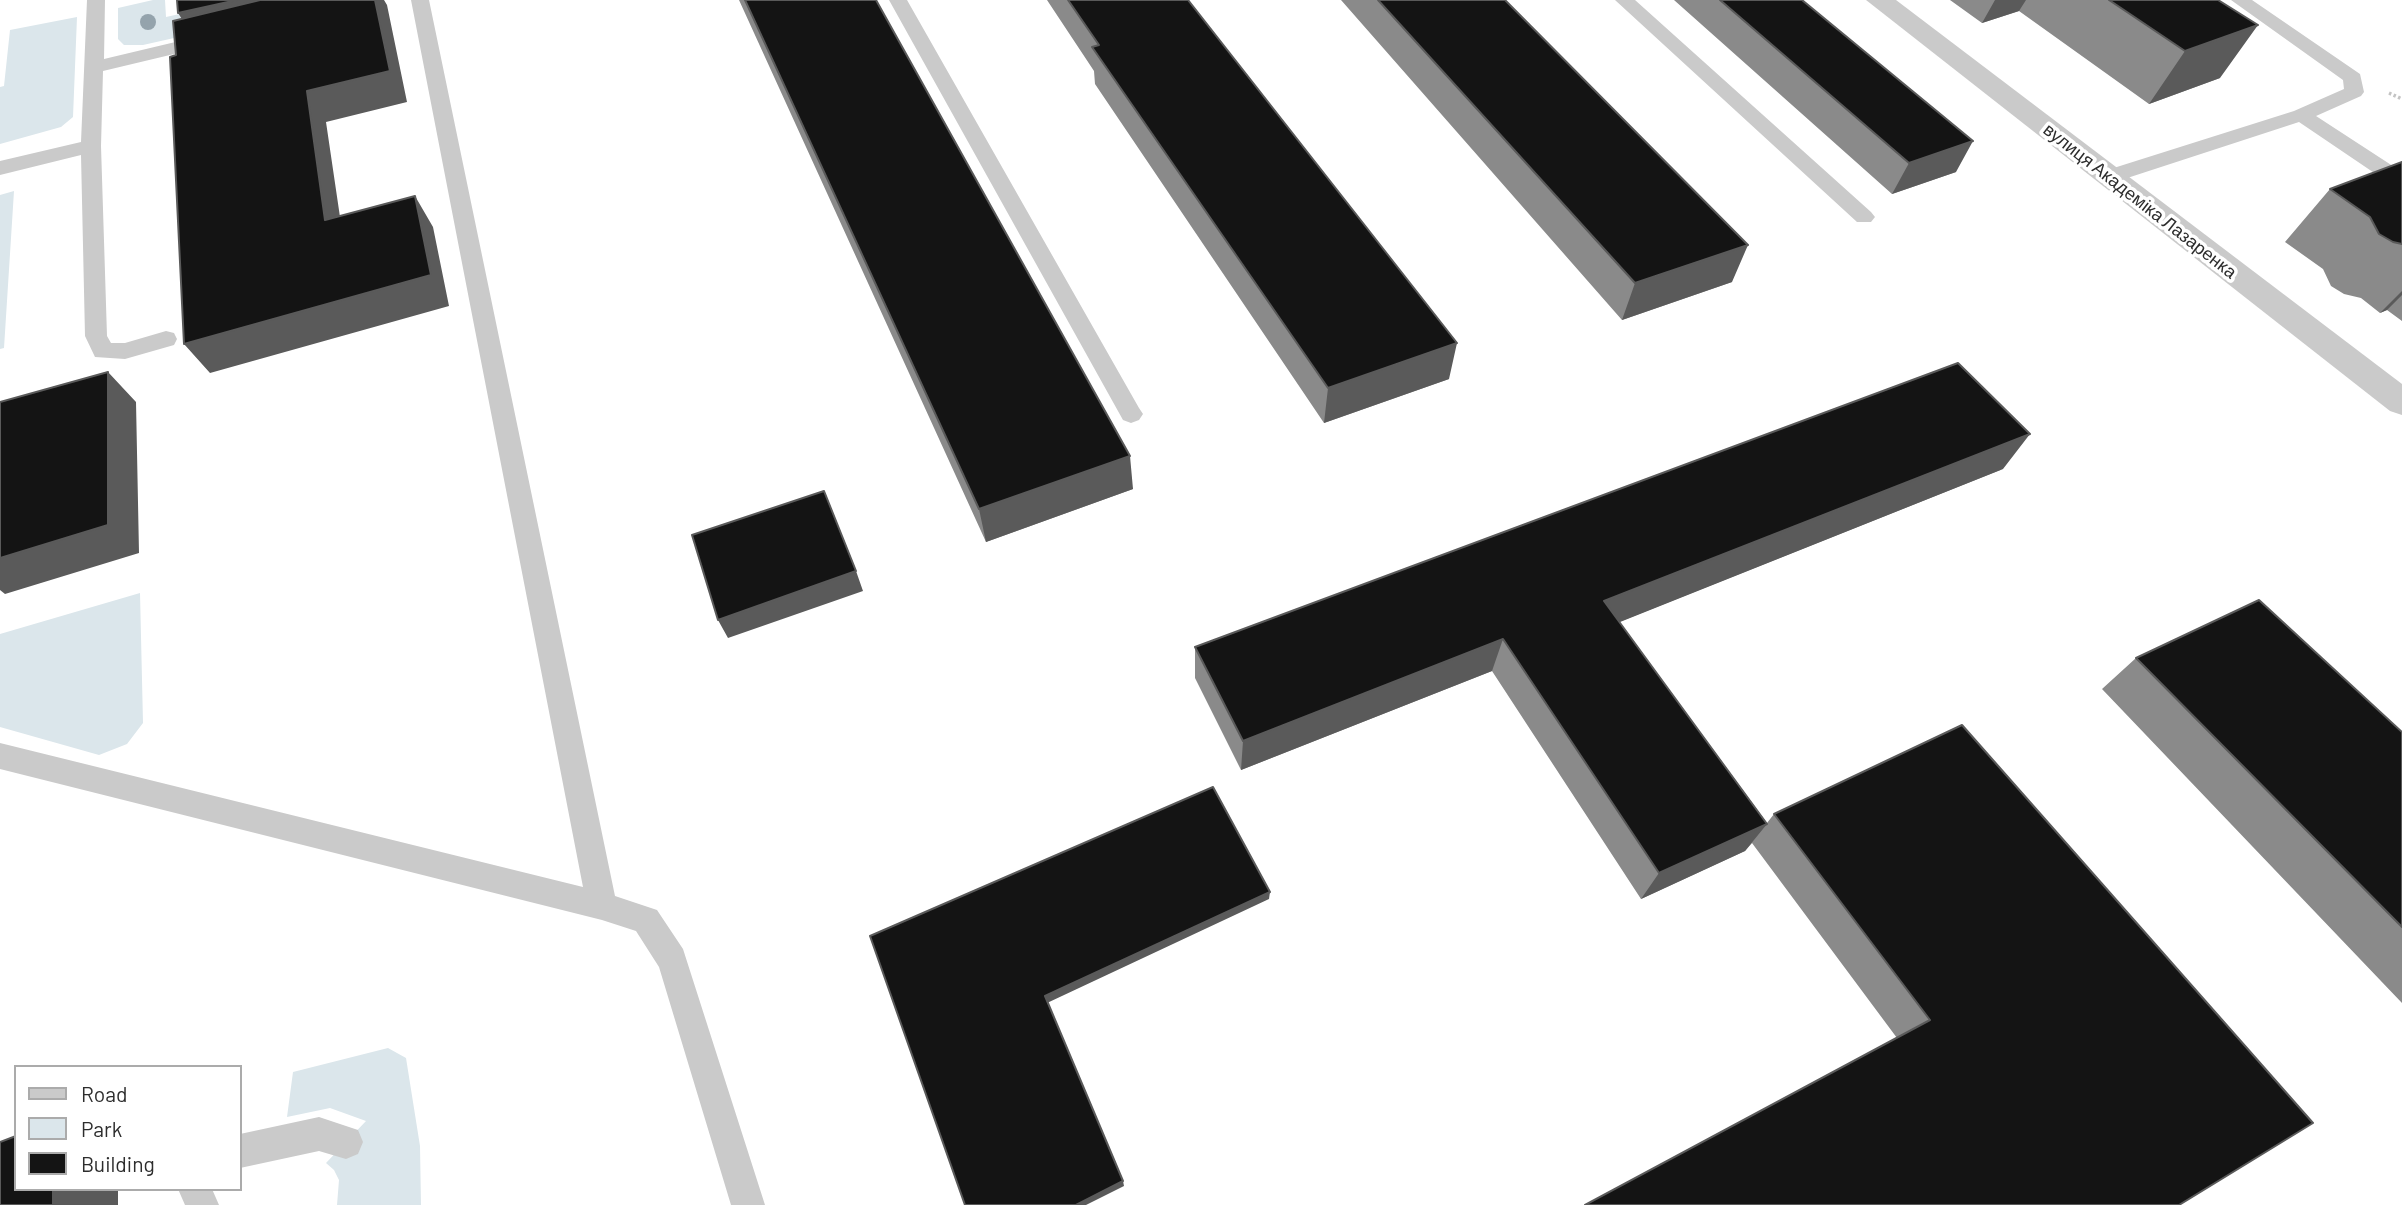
<!DOCTYPE html>
<meta charset="utf-8">
<style>
body{margin:0}
#map{position:relative;width:2402px;height:1205px;overflow:hidden;background:#fff;font-family:Barlow,sans-serif}
canvas{display:block}
.legend{position:absolute;left:14px;top:1065px;width:228px;height:126px;box-sizing:border-box;background:#fff;border:2px solid #ababab;margin:0;padding:9px 12px;list-style:none;font-size:21px;color:#2d2d2d}
.legend li{display:flex;align-items:center;gap:14px;height:35px}
.legend b{width:35px;border:2px solid #ababab}
</style>
<div id="map">
<canvas width="2402" height="1205"></canvas>
<ul class="legend">
<li><b style="height:9px;background:#cacaca"></b>Road</li>
<li><b style="height:19px;background:#dbe6eb"></b>Park</li>
<li><b style="height:19px;background:#141414"></b>Building</li>
</ul>
</div>
<script>
const context = document.querySelector('canvas').getContext('2d');
context.lineJoin = 'round';
function fillPath(path, color) {
  context.fillStyle = color;
  context.fill(path, 'evenodd');
}
function shape(rows) {
  const path = new Path2D();
  for (const r of rows) {
    path.moveTo(r[0], r[1]);
    for (let i = 2; i < r.length; i += 2) path.lineTo(r[i], r[i + 1]);
  }
  return path;
}
function trace(path, color, width, dash) {
  context.strokeStyle = color;
  context.lineWidth = width;
  context.lineCap = dash ? 'butt' : 'round';
  context.setLineDash(dash || []);
  context.stroke(path);
}
function write(font, color, halo, rows, align = 'center') {
  context.font = font + ' Barlow,sans-serif';
  context.lineWidth = 7;
  context.setLineDash([]);
  context.textBaseline = 'middle';
  context.strokeStyle = halo;
  context.fillStyle = color;
  for (const [text, x, y, turn = 0] of rows) {
    context.save();
    context.translate(x, y);
    context.rotate((+turn || 0) * Math.PI / 180);
    context.textAlign = isNaN(turn) ? turn : align;
    if (halo) context.strokeText(text, 0, 0);
    context.fillText(text, 0, 0);
    context.restore();
  }
}
const green = shape([
 [153,0,165,0,166,17,243,0,343,0,143,45,124,45,118,39,118,8],
 [77,17,73,117,61,127,0,144,0,87,4,86,10,30],
 [14,191,4,348,0,349,0,195],
 [140,593,143,723,127,744,99,755,0,727,0,634],
 [388,1048,406,1058,420,1146,421,1205,337,1205,339,1180,334,1170,326,1163,366,1121,330,1108,287,1117,293,1072]
]);
const path = shape([
 [2389,93,2402,99]
]);
const lane = shape([
 [87,0,105,0,104,59,209,34,218,40,216,44,103,71,101,146,107,336,111,343,125,343,166,331,174,333,177,339,174,345,125,359,95,357,85,336,81,155,0,175,0,161,81,142,87,0],
 [411,0,429,0,615,896,657,910,683,949,765,1205,731,1205,659,967,636,931,602,920,0,769,0,743,583,887,411,0],
 [889,0,907,0,1139,408,1143,414,1139,420,1131,423,1123,420,889,0],
 [1615,0,1635,0,1871,212,1875,217,1871,222,1857,222,1615,0],
 [2231,0,2252,0,2360,74,2364,92,2361,96,2316,116,2402,172,2402,189,2395,187,2299,122,2115,182,2101,182,2098,177,2101,172,2294,111,2344,89,2343,80,2231,0],
 [319,1117,358,1130,363,1142,358,1154,346,1159,319,1151,240,1168,240,1134,319,1117],
 [178,1189,212,1189,219,1205,185,1205,178,1189]
]);
const street = shape([
 [1866,0,1896,0,2402,384,2402,415,2390,411,1866,0]
]);
const trees = [
 [148,22]
];
const wall = shape([
 [739,0,876,0,1133,489,986,542],
 [1047,0,1188,0,1449,379,1324,423,1095,84,1094,71],
 [1341,0,1505,0,1732,282,1622,320],
 [1674,0,1802,0,1956,172,1892,194],
 [1950,0,2218,0,2220,78,2149,104,2019,11,1982,23],
 [2402,162,2402,321,2387,310,2380,313,2361,298,2344,294,2331,286,2323,269,2285,242,2330,189],
 [2003,469,1619,622,1767,823,1774,814,2313,1123,1897,1038,1752,843,1745,851,1641,899,1492,671,1241,770,1195,678,1195,647],
 [2136,658,2402,732,2402,1003,2102,689]
]);
const shadedWall = shape([
 [237,0,345,0,193,36,178,13],
 [375,0,384,0,387,5,407,102,326,122,345,251,325,220,307,91],
 [1995,0,2026,0,2019,11,1982,23],
 [2258,25,2220,78,2149,104,2185,51],
 [1973,141,1956,172,1892,194,1909,163],
 [415,196,433,227,449,306,210,373,184,344],
 [1748,245,1732,282,1622,320,1635,283],
 [2402,291,2402,295,2387,310,2380,313],
 [1457,343,1449,379,1324,423,1328,388],
 [108,372,136,402,139,553,5,594,0,590,0,558],
 [2030,434,2003,469,1590,634,1604,601],
 [1130,456,1133,489,986,542,979,509],
 [856,571,863,591,728,638,718,620],
 [1503,639,1492,671,1241,770,1243,741],
 [1767,824,1745,851,1641,899,1659,873],
 [1270,892,1269,899,1047,1003,1045,996],
 [1123,1181,1124,1186,1086,1205,1076,1205],
 [53,1189,118,1189,118,1205,53,1205]
]);
const building = shape([
 [177,0,237,0,178,13,177,0],
 [260,0,375,0,390,71,307,91,325,220,415,196,431,275,184,344,170,57,176,55,173,21,260,0],
 [745,0,876,0,1130,456,979,509,745,0],
 [1068,0,1188,0,1457,343,1328,388,1092,47,1099,45,1068,0],
 [1378,0,1505,0,1748,245,1635,283,1378,0],
 [1720,0,1802,0,1973,141,1909,163,1720,0],
 [2109,0,2218,0,2258,25,2185,51,2109,0],
 [2402,162,2402,244,2393,242,2379,234,2370,217,2330,189,2402,162],
 [1958,363,2030,434,1604,601,1767,824,1659,873,1503,639,1243,741,1195,647,1958,363],
 [108,372,108,525,0,558,0,402,108,372],
 [824,491,856,571,718,620,692,535,824,491],
 [2259,600,2402,732,2402,927,2136,658,2259,600],
 [1962,725,2313,1123,2179,1205,1585,1205,1930,1020,1774,814,1962,725],
 [1213,787,1270,892,1045,996,1123,1181,1076,1205,965,1205,870,936,1213,787],
 [16,1136,16,1189,53,1189,53,1205,0,1205,0,1142,16,1136]
]);
const farStreetnames = [
 ["вулиця Академіка Лазаренка",2140,201,38]
];
fillPath(green, '#dbe6eb');
trace(path, '#c4c4c4', 3.5, [2.5, 2.5]);
fillPath(lane, '#cacaca');
fillPath(street, '#cacaca');
context.fillStyle = '#94a3ac';
for (const [x, y] of trees) {
  context.beginPath();
  context.arc(x, y, 8, 0, 2 * Math.PI);
  context.fill();
}
fillPath(wall, '#8a8a8a');
fillPath(shadedWall, '#5a5a5a');
fillPath(building, '#141414');
trace(building, '#5a5a5a', 2);
write('18px', '#2d2d2d', '#fff', farStreetnames);
</script>
